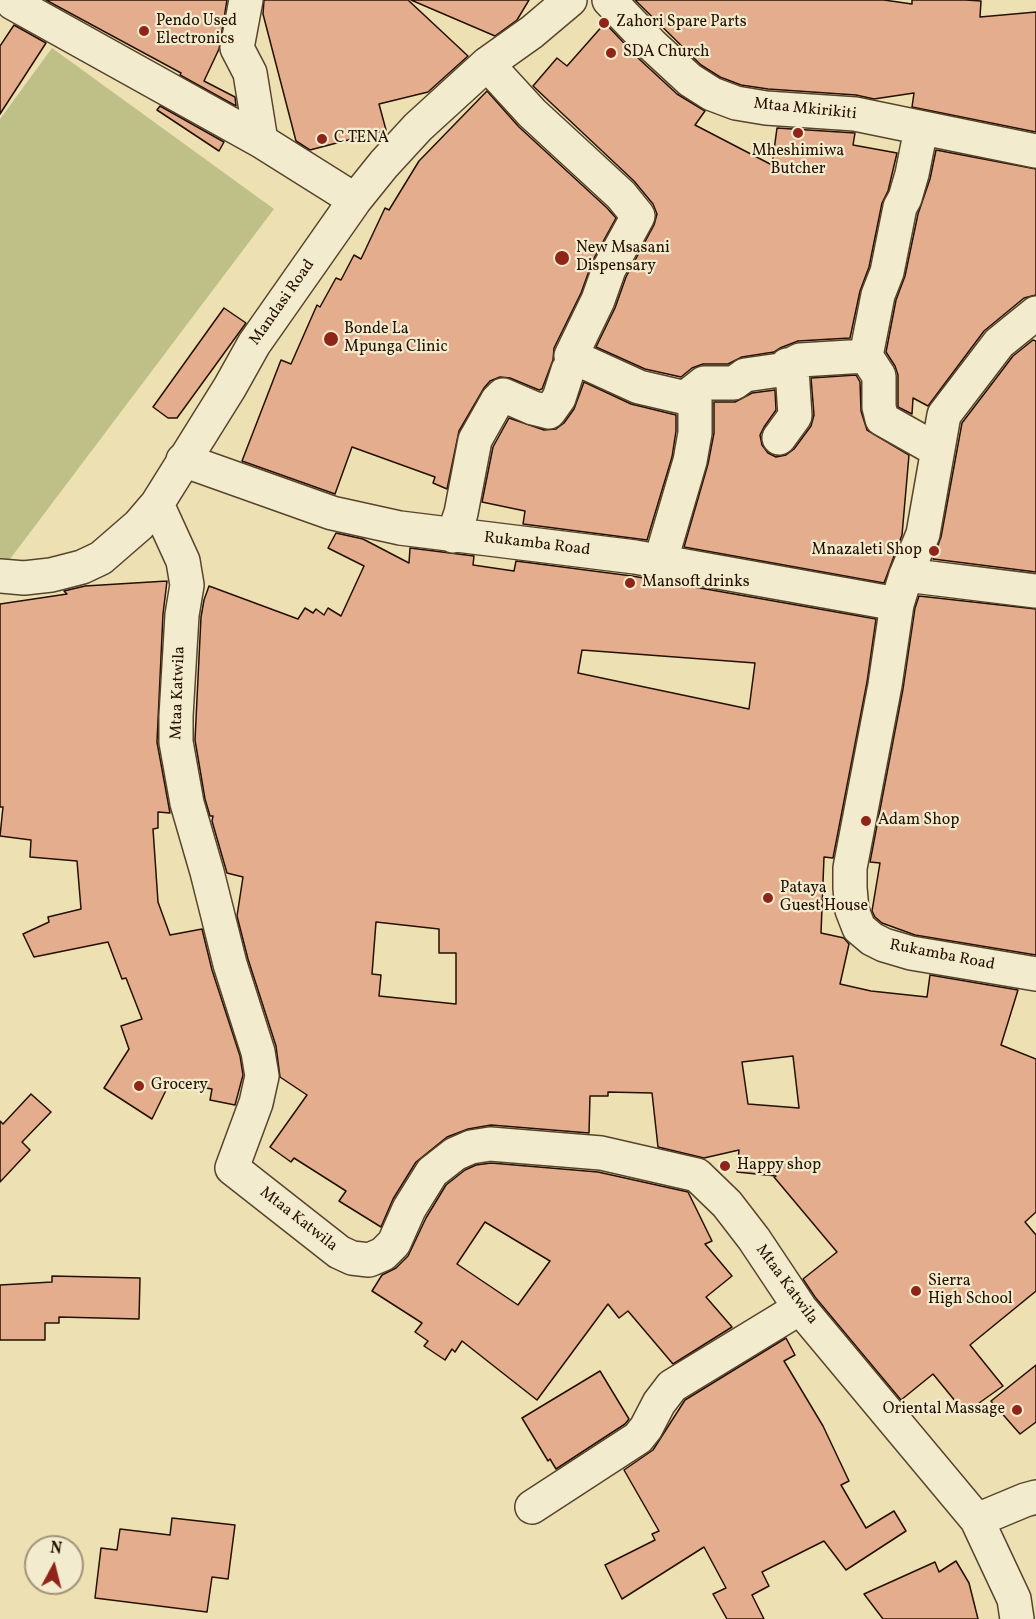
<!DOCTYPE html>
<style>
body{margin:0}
#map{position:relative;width:1036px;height:1619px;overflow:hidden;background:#ede0b2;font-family:Vollkorn,serif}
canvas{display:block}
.north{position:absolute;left:24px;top:1535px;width:60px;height:60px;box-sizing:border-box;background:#f3ebcd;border:2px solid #a1937b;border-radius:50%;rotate:7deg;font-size:16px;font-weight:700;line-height:24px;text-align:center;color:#251001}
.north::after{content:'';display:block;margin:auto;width:21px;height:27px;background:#8f2418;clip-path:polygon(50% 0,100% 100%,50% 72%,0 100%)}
</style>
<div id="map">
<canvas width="1036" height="1619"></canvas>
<div class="north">N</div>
</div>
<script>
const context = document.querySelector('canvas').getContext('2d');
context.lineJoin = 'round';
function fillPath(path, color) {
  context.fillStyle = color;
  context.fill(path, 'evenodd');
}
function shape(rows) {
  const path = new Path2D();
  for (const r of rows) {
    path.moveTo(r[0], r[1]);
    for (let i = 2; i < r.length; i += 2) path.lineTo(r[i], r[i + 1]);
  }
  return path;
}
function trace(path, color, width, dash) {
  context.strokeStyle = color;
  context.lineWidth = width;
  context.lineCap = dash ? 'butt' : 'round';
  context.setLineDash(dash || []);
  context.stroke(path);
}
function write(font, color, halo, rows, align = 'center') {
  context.font = font + ' Vollkorn,serif';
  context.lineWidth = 4.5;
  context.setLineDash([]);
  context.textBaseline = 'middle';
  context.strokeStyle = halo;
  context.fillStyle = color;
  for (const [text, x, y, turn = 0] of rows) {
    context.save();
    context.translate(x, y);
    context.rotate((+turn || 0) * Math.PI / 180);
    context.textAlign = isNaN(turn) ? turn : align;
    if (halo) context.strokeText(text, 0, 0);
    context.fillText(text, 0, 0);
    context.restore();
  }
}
const green = shape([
 [52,48,274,209,7,563,0,558,0,119]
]);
const building = shape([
 [46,0,227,0,219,49,204,81,235,97,236,106,180,75,181,73,46,0],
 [264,0,408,0,468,56,428,92,379,104,386,130,310,150,296,141,263,14,264,0],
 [411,0,529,0,517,20,495,36,411,0],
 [635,0,884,0,912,4,912,0,966,0,981,1,980,17,1036,12,1036,132,912,107,914,93,874,99,856,95,768,89,741,85,720,77,701,65,635,0],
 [605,23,638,58,677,94,705,111,695,125,772,165,777,128,855,133,853,145,897,153,888,191,882,203,869,267,860,291,850,338,798,341,780,348,774,352,742,357,728,364,703,364,692,368,681,377,645,369,596,347,615,308,626,277,654,225,657,214,653,204,634,181,533,86,557,58,567,66,605,23],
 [14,25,46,43,0,114,0,46,14,25],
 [487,91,519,127,607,208,616,218,593,260,581,293,554,348,553,360,542,389,539,390,510,378,500,377,490,381,484,388,459,431,447,489,433,483,435,477,352,447,335,494,242,461,281,360,291,364,317,305,320,307,336,278,341,280,354,255,361,259,385,208,389,210,419,161,487,91],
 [160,106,224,142,219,151,157,110,160,106],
 [936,150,1036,169,1036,295,1024,298,984,331,928,406,913,398,912,414,898,407,898,375,895,366,886,352,896,300,905,276,918,214,930,179,936,150],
 [224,308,246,323,177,418,168,418,153,407,224,308],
 [1033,340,1036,341,1036,572,933,559,941,537,962,423,1013,356,1033,340],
 [856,375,860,382,861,411,867,430,909,455,902,535,884,583,684,547,708,464,714,433,714,402,735,402,752,393,775,390,776,410,764,427,760,435,762,445,768,453,776,457,786,455,794,449,811,426,814,415,811,378,856,375],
 [584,382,631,404,676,415,676,431,672,457,647,540,523,524,525,511,482,502,493,447,509,418,544,430,556,429,564,423,574,409,584,382],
 [336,533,363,539,409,563,410,548,474,556,473,565,514,571,516,561,632,576,876,619,867,682,833,858,824,857,821,933,844,938,849,944,840,984,871,991,927,997,930,975,1018,990,1001,1045,1036,1059,1036,1212,1025,1222,1036,1235,1036,1291,970,1345,1003,1386,965,1413,933,1374,901,1400,815,1297,803,1279,837,1252,774,1177,776,1176,737,1172,739,1150,704,1158,658,1147,652,1093,608,1092,608,1096,590,1096,589,1133,491,1125,468,1129,447,1137,416,1162,393,1199,381,1227,339,1201,346,1191,294,1158,291,1162,270,1147,307,1095,280,1077,276,1046,248,959,237,916,243,877,227,873,212,821,213,816,210,816,205,799,195,740,201,617,204,600,209,586,298,619,305,608,313,613,316,609,324,615,328,608,341,616,364,566,328,548,336,533],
 [582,650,755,663,749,709,578,673,582,650],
 [376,922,439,929,439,953,456,953,456,1004,379,996,381,975,372,974,376,922],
 [793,1056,799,1108,748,1104,742,1062,793,1056],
 [167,581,163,614,157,742,170,813,158,812,158,828,153,829,158,902,170,935,202,929,212,970,240,1056,243,1075,235,1105,210,1100,212,1089,170,1082,152,1119,104,1088,129,1049,121,1026,142,1019,126,978,122,979,108,942,34,957,23,934,49,922,48,917,81,909,77,861,30,857,31,840,0,836,3,807,0,807,0,604,67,594,64,591,85,586,167,581],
 [919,596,1036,609,1036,955,915,935,882,923,875,917,872,911,880,863,870,862,903,689,915,608,919,596],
 [31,1094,51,1112,22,1142,30,1150,0,1182,0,1121,3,1124,31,1094],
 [491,1163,598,1172,688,1192,712,1241,705,1244,732,1276,706,1297,732,1327,673,1364,628,1311,619,1318,608,1304,537,1400,462,1341,455,1352,452,1349,445,1360,424,1346,428,1341,415,1332,422,1323,372,1291,382,1275,396,1268,408,1256,426,1218,446,1185,465,1170,476,1165,491,1163],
 [485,1222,550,1261,518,1305,457,1264,485,1222],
 [52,1276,140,1278,139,1319,59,1317,59,1323,45,1323,45,1340,0,1340,0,1285,52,1282,52,1276],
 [786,1338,795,1355,784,1361,823,1426,849,1481,841,1485,866,1528,894,1511,906,1531,846,1570,824,1541,762,1572,769,1586,752,1595,764,1619,727,1619,713,1594,726,1588,704,1547,622,1599,605,1565,655,1540,652,1534,659,1531,624,1470,653,1450,685,1400,786,1338],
 [1036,1365,1036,1422,1020,1434,991,1401,1036,1365],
 [600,1371,629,1419,625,1424,556,1469,550,1459,548,1461,522,1418,600,1371],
 [172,1518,235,1525,228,1579,212,1577,207,1612,95,1598,101,1548,117,1550,120,1529,170,1535,172,1518],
 [956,1561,969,1583,978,1619,883,1619,864,1594,935,1562,939,1572,956,1561]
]);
const minor = shape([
 [13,0,13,3,261,141,355,200],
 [246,0,237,48,250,73,261,141],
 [609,0,651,44,690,80,712,94,736,103,766,108,855,114,1036,151],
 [487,64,532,113,621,195,638,216,609,269,598,300,571,356,639,387,695,400,695,433,690,461,660,563],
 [921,129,912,174,905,198,900,207,887,272,878,295,866,356,879,376,879,407,882,419,937,450],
 [1036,313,999,343,944,415,923,534,906,575,897,604,885,685,850,868,850,888,852,910,859,928,872,939,884,945,911,953,1036,974],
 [685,398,704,383,734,383,745,375,780,370,800,360,866,356],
 [779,438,795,416,792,369,787,365],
 [183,460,332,513,400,528,635,557,897,604],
 [157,504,183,561,187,585,182,615,176,716,176,742,187,803,207,872,230,964,258,1052,262,1076,256,1103,232,1168,339,1252,352,1258,369,1260,383,1254,394,1243,409,1209,432,1172,455,1154,471,1147,490,1144,601,1153,697,1175,727,1204,754,1239,800,1308,977,1520,1014,1599,1017,1619],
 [453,536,461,513,475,440,497,401,503,395,533,408,549,412,559,398,568,370],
 [906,575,1036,591],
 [0,576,24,578,51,575,82,567,101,558,139,525,157,504,230,387,254,344,355,200,384,164,418,127,487,64,532,32,570,0],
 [532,1507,638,1438,646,1428,659,1403,672,1386,800,1308],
 [977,1520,1025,1500,1036,1497]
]);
const markers = [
 [604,23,6,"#8f2418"],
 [144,31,6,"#8f2418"],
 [611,53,6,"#8f2418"],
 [798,133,6,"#8f2418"],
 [322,139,6,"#8f2418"],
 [562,258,8,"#8f2418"],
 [331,339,8,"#8f2418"],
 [934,551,6,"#8f2418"],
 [630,583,6,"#8f2418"],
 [866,821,6,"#8f2418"],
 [768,898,6,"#8f2418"],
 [139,1086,6,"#8f2418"],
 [725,1166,6,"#8f2418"],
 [916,1291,6,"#8f2418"],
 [1017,1410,6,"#8f2418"]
];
const poiNames = [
 ["Pendo Used",156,22],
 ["Electronics",156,40],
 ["Zahori Spare Parts",616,23],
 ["SDA Church",623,53],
 ["C TENA",334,139],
 ["Mheshimiwa",798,152,"center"],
 ["Butcher",798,170,"center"],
 ["New Msasani",576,249],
 ["Dispensary",576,267],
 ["Bonde La",344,330],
 ["Mpunga Clinic",344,348],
 ["Mnazaleti Shop",922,551,"right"],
 ["Mansoft drinks",642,583],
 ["Adam Shop",878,821],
 ["Pataya",780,889],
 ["Guest House",780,907],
 ["Grocery",151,1086],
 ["Happy shop",737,1166],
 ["Sierra",928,1282],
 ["High School",928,1300],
 ["Oriental Massage",1005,1410,"right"]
];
const streetNames = [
 ["Mtaa Mkirikiti",805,110,6],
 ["Mandasi Road",283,303,-55],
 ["Rukamba Road",537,545,7],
 ["Mtaa Katwila",179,693,-88],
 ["Rukamba Road",942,956,11],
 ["Mtaa Katwila",298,1220,38],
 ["Mtaa Katwila",786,1285,54]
];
fillPath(green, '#bfc088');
fillPath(building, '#e4ae8e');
trace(building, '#251001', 1.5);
trace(minor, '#57442d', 36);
trace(minor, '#f3ebcd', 33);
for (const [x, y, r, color] of markers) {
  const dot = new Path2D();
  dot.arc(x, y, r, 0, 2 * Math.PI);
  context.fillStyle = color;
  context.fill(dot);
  trace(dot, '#f3ebcd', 2);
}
write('16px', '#251001', '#f3ebcd', poiNames, 'left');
write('16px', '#251001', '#f3ebcd', streetNames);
</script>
